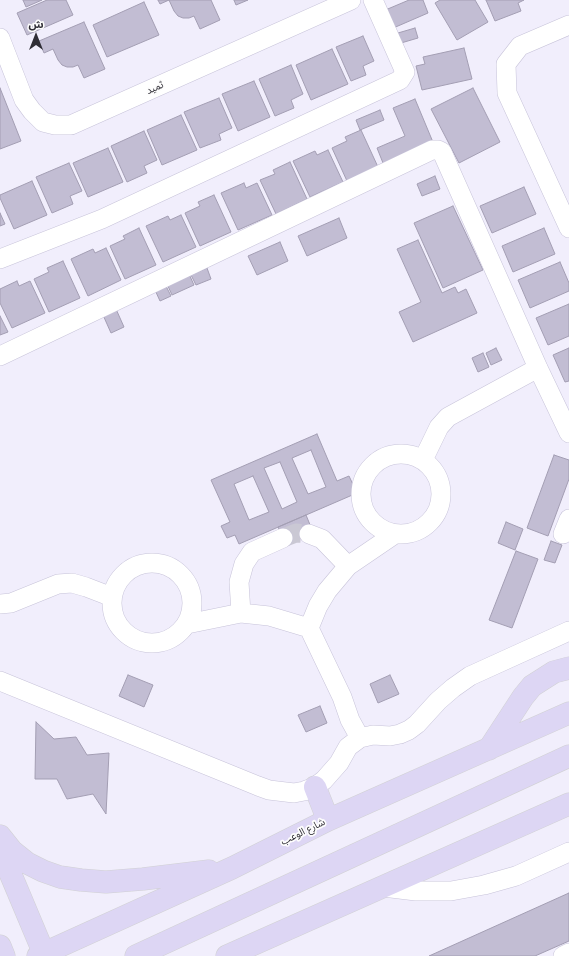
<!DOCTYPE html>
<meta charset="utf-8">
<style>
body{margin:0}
#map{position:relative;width:569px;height:956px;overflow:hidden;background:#f1eefc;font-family:Arial,"Noto Sans Arabic",sans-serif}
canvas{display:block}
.north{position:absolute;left:16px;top:16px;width:40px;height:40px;-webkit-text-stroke:3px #fdfdfd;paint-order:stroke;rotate:0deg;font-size:11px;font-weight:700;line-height:16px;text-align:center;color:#302e36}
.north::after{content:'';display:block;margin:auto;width:14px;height:18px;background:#302e36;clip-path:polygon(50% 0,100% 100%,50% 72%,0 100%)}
</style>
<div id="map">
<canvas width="569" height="956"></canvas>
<div class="north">ش</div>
</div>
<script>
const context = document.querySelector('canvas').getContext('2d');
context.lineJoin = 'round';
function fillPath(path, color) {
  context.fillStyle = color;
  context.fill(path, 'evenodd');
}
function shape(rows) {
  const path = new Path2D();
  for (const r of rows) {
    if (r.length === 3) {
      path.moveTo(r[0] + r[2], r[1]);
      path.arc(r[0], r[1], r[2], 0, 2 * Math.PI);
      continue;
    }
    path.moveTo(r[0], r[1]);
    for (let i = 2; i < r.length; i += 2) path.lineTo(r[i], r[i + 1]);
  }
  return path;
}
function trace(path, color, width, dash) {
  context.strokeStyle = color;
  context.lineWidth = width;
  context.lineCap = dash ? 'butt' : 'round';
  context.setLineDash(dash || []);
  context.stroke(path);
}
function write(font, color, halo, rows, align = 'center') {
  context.font = font + ' Arial,"Noto Sans Arabic",sans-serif';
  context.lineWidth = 3.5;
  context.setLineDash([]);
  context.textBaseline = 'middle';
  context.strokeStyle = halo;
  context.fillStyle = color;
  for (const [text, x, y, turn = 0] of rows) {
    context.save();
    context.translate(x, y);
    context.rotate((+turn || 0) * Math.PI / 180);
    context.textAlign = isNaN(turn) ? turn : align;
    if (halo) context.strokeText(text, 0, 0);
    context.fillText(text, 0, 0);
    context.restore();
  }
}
const building = shape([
 [23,0,42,0,26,7,23,0],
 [47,0,66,0,73,15,27,35,17,13,47,0],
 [158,0,211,0,220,20,200,29,194,16,189,18,183,18,178,16,174,11,169,0,160,4,158,0],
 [234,0,248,0,236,5,234,0],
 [409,0,423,0,428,13,391,29,383,11,409,0],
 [440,0,475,0,488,22,457,40,435,3,440,0],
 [486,0,524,0,518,3,521,11,495,21,486,0],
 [144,2,159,35,107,57,93,25,144,2],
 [84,22,105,69,84,78,78,65,73,67,67,67,62,65,58,60,53,49,44,53,39,41,84,22],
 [415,28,418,38,401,43,398,33,415,28],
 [363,36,374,61,363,66,366,75,351,81,336,47,363,36],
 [464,48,472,79,422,90,416,66,425,64,423,57,464,48],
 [332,49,348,84,311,100,296,65,332,49],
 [291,65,303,94,291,100,294,108,275,116,259,79,291,65],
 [254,81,270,117,238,131,222,94,254,81],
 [0,88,21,141,0,149,0,88],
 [473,88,500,142,459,163,431,109,473,88],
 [219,98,232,128,219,134,221,140,200,148,184,112,219,98],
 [415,99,435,147,385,168,377,148,405,136,393,108,415,99],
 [380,110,384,120,360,130,356,120,380,110],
 [181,115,197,150,162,165,147,130,181,115],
 [361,130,378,167,347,181,332,148,347,141,345,137,361,130],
 [144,131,157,160,144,166,147,173,127,182,111,146,144,131],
 [108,148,123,182,88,197,73,163,108,148],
 [328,150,343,182,310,197,293,161,315,151,317,155,328,150],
 [290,162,307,199,276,214,260,180,275,174,273,170,290,162],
 [69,163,82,191,70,196,73,204,52,213,36,177,69,163],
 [435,176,440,189,422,196,417,184,435,176],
 [32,181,47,215,14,229,0,198,0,195,32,181],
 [244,183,246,188,257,183,272,215,238,230,221,193,244,183],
 [524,187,536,214,492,233,480,206,524,187],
 [214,195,231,232,200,246,185,213,200,206,198,202,214,195],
 [453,206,483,270,443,288,414,223,453,206],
 [0,213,5,224,0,226,0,213],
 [181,215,196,247,163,262,146,226,168,216,170,220,181,215],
 [339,218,347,238,307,256,298,236,339,218],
 [139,228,156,265,125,279,110,246,125,239,123,236,139,228],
 [544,228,555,254,513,272,502,246,544,228],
 [418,240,442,293,455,287,458,293,466,289,477,313,413,342,399,312,421,302,397,249,418,240],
 [280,242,288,261,257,275,248,256,280,242],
 [106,248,121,280,88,296,71,259,93,249,95,253,106,248],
 [63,261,80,298,49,312,34,279,49,272,47,268,63,261],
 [560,262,569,283,569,291,530,308,518,280,560,262],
 [207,268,211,279,196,285,191,275,207,268],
 [189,274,194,285,172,295,167,284,189,274],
 [17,281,19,286,30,281,45,313,12,328,0,303,0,289,17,281],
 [166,286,171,296,160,301,155,290,166,286],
 [569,304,569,336,548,345,536,318,569,304],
 [116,309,124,327,111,333,103,315,116,309],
 [0,316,8,332,0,335,0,316],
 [496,348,502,360,491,365,486,353,496,348],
 [569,348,569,381,565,382,553,355,569,348],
 [483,353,489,367,478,372,472,358,483,353],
 [317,434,337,481,349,476,357,493,239,544,235,535,227,538,221,526,230,522,211,480,317,434],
 [311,450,326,487,308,494,292,458,311,450],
 [280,462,297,502,282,509,264,468,280,462],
 [253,476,269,512,249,520,234,484,253,476],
 [554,455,569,460,569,479,548,536,527,528,554,455],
 [306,515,313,532,286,544,278,527,306,515],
 [506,522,523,529,515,550,498,543,506,522],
 [551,541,562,545,555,563,544,560,551,541],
 [516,551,538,559,512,628,489,620,516,551],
 [128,675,153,685,144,707,119,696,128,675],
 [390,675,399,694,378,703,370,684,390,675],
 [320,706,327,723,306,732,298,715,320,706],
 [36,722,54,739,76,737,87,755,109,753,106,814,93,794,67,799,57,779,35,779,36,722],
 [569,893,569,941,535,956,429,956,569,893]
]);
const minorTunnel = shape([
 [283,538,296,533,309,534]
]);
const minor = shape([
 [569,25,520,46,506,64,507,93,569,228],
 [0,38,24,100,32,111,43,122,55,125,71,125,351,0],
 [0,259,102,219,400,80,405,72,373,0],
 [0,356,432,150,438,150,442,152,538,368,569,433],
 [401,494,40],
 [423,460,439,427,448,417,538,368],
 [563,534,569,519],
 [283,538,252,552,244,564,239,582,241,613,269,616,309,628,318,606,327,591,348,566,322,539,309,534],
 [152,603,40],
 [348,566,395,534],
 [0,604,11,603,58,584,72,583,86,587,112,597],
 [187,624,241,613],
 [309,628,342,697,350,720,360,738],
 [0,681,258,786,269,790,294,793,304,791,315,787,324,780,339,763,348,747,360,738,373,735,390,736,400,734,409,730,417,724,438,701,453,688,470,676,569,631],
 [383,887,416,891,451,891,484,885,516,876,569,852],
 [563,956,569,953]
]);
const major = shape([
 [489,749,523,697,532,686,554,672,569,668],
 [315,787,328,820],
 [0,836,12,851,27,863,43,871,60,877,81,880,106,882,143,879,209,871],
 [0,849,45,956],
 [0,946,4,956],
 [38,956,232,868,328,820,569,713],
 [136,956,569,756],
 [227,956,569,804]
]);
const streetNames = [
 ["ثميد",155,88,-24],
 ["شارع الوعب",303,832,-26]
];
fillPath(building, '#c2bdd3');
trace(building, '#a39eb3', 1);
trace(minorTunnel, '#cac8d4', 19, [19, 10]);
trace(minor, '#c7c3d9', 20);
trace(major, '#d1d1d3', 23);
trace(minor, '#fff', 19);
trace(major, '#ddd6f4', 22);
write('10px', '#302e36', '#fdfdfd', streetNames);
</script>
